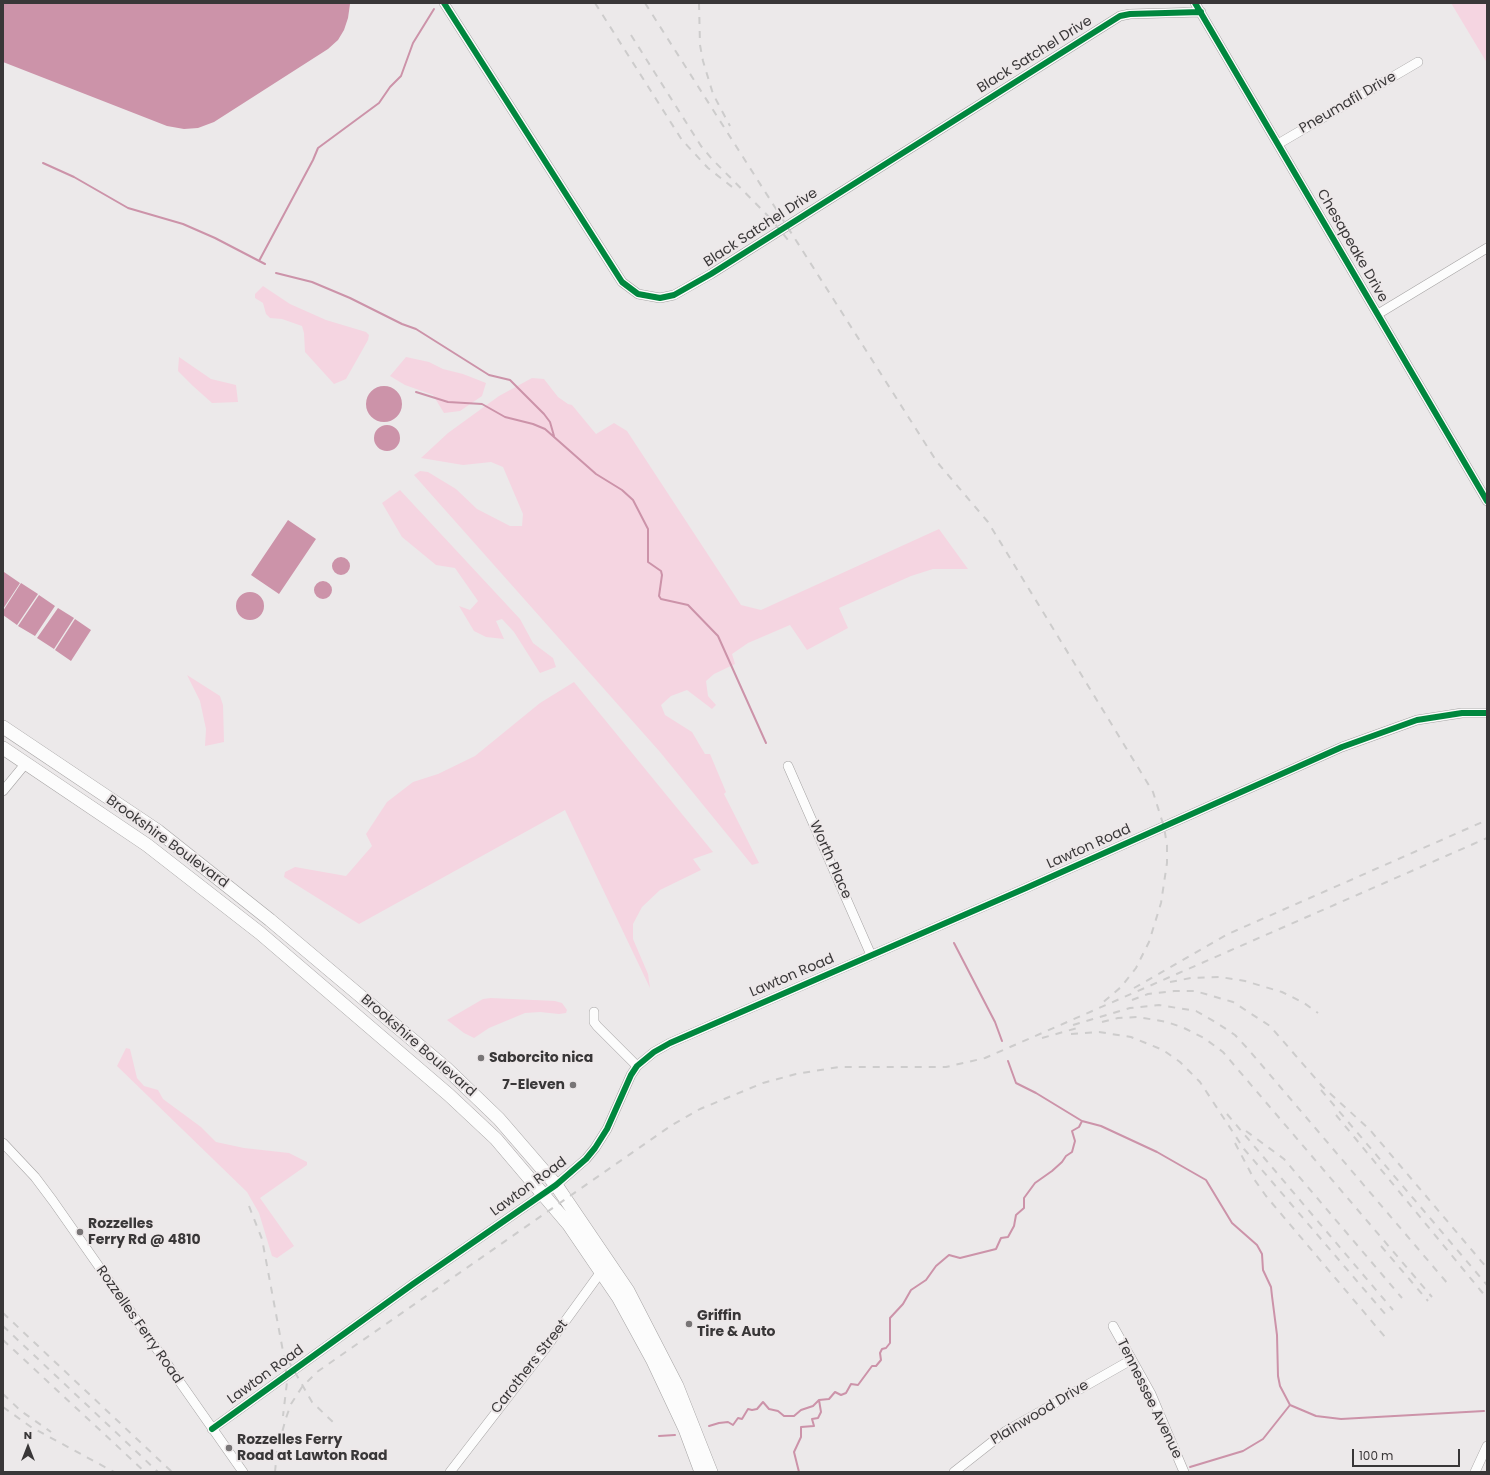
<!DOCTYPE html>
<style>
body{margin:0}
#map{position:relative;width:1490px;height:1475px;overflow:hidden;background:#ece9ea;font-family:Poppins,sans-serif}
canvas{display:block}
.frame{position:absolute;inset:0;border:4px solid #393738;pointer-events:none}
.north{position:absolute;left:8px;top:1427px;width:40px;height:40px;-webkit-text-stroke:3px #ede8e9;paint-order:stroke;rotate:0deg;font-size:11px;font-weight:700;line-height:16px;text-align:center;color:#393738}
.north::after{content:'';display:block;margin:auto;width:14px;height:18px;background:#393738;clip-path:polygon(50% 0,100% 100%,50% 72%,0 100%)}
.scale{position:absolute;left:1352px;top:1449px;width:108px;height:18px;box-sizing:border-box;border:2px solid #393738;border-top:0;padding-left:5px;font-size:12px;line-height:14px;white-space:nowrap;color:#393738;-webkit-text-stroke:3px #ede8e9;paint-order:stroke}
</style>
<div id="map">
<canvas width="1490" height="1475"></canvas>
<div class="frame"></div>
<div class="north">N</div>
<div class="scale">100 m</div>
</div>
<script>
const context = document.querySelector('canvas').getContext('2d');
context.lineJoin = 'round';
function fillPath(path, color) {
  context.fillStyle = color;
  context.fill(path, 'evenodd');
}
function shape(rows) {
  const path = new Path2D();
  for (const r of rows) {
    if (r.length === 3) {
      path.moveTo(r[0] + r[2], r[1]);
      path.arc(r[0], r[1], r[2], 0, 2 * Math.PI);
      continue;
    }
    path.moveTo(r[0], r[1]);
    for (let i = 2; i < r.length; i += 2) path.lineTo(r[i], r[i + 1]);
  }
  return path;
}
function trace(path, color, width, dash) {
  context.strokeStyle = color;
  context.lineWidth = width;
  context.lineCap = dash ? 'butt' : 'round';
  context.setLineDash(dash || []);
  context.stroke(path);
}
function write(font, color, halo, rows, align = 'center') {
  context.font = font + ' Poppins,sans-serif';
  context.lineWidth = 4;
  context.setLineDash([]);
  context.textBaseline = 'middle';
  context.strokeStyle = halo;
  context.fillStyle = color;
  for (const [text, x, y, turn = 0] of rows) {
    context.save();
    context.translate(x, y);
    context.rotate((+turn || 0) * Math.PI / 180);
    context.textAlign = isNaN(turn) ? turn : align;
    if (halo) context.strokeText(text, 0, 0);
    context.fillText(text, 0, 0);
    context.restore();
  }
}
const green = shape([
 [1451,3,1487,3,1487,63],
 [263,286,290,304,326,320,366,332,369,335,368,340,346,379,334,384,305,352,304,333,302,326,282,319,270,318,266,314,263,303,255,298,255,294],
 [179,357,211,379,236,385,238,402,212,403,193,386,178,371],
 [406,357,429,362,443,369,463,374,486,383,482,396,460,411,444,413,433,395,405,385,390,376],
 [532,378,544,379,558,397,568,404,572,405,596,434,614,423,627,431,741,605,761,610,939,529,968,569,933,569,911,576,839,608,848,628,807,650,790,625,748,643,732,654,735,664,714,674,706,681,708,696,716,705,712,709,687,690,671,696,661,705,665,715,692,732,705,754,710,754,726,792,724,794,759,863,752,865,660,752,414,475,420,471,428,472,456,489,477,509,510,526,522,526,523,514,503,467,491,462,463,465,421,458,448,433,499,396],
 [400,490,520,619,533,643,553,658,556,667,540,673,514,632,502,619,496,621,504,639,486,637,474,631,459,606,470,610,478,601,455,568,436,565,402,537,382,503],
 [187,675,220,696,223,705,224,742,205,746,206,729,200,701],
 [574,682,713,852,693,859,701,870,660,890,642,907,633,924,633,939,648,974,650,988,565,810,359,924,284,877,285,872,295,867,346,876,372,846,366,834,387,802,413,782,438,774,475,756,540,703],
 [491,998,555,1001,562,1003,567,1010,566,1013,559,1014,540,1012,525,1013,489,1028,474,1038,464,1033,447,1020,483,999],
 [126,1048,130,1049,137,1078,144,1086,158,1090,163,1099,201,1127,216,1142,244,1148,289,1153,307,1162,307,1165,260,1198,294,1246,277,1258,272,1256,259,1213,247,1192,117,1066]
]);
const water = shape([
 [3,3,350,3,350,4,348,18,344,30,338,40,328,49,214,122,198,128,184,129,167,126,3,62],
 [384,404,18],
 [387,438,13],
 [288,520,316,539,279,594,251,575],
 [341,566,9],
 [4,572,20,583,3,609,3,573],
 [323,590,9],
 [21,583,38,594,17,625,3,615,3,611],
 [250,606,14],
 [39,595,55,606,35,636,18,626],
 [58,608,74,618,54,649,37,638],
 [75,619,91,630,71,661,55,650]
]);
const stream = shape([
 [43,163,74,177,128,208,183,224,215,238,265,264],
 [259,261,313,160,318,148,379,103,390,87,401,76,413,43,434,9],
 [276,273,312,282,350,298,402,324,416,329,489,375,510,380,544,414,550,422,554,436],
 [416,392,448,402,482,404,505,417,533,424,545,429,596,474,622,490,633,500,648,529,648,562,661,571,662,575,659,596,661,599,688,605,718,636,766,743],
 [954,943,995,1022,1002,1041],
 [1008,1061,1016,1083,1036,1093,1082,1121,1101,1126,1157,1152,1206,1180,1232,1223,1257,1245,1262,1254,1263,1270,1271,1287,1272,1296,1277,1335,1278,1376,1280,1386,1290,1405,1316,1416,1341,1419,1484,1411],
 [709,1426,719,1423,728,1422,733,1425,738,1418,742,1419,748,1409,752,1410,757,1409,763,1402,769,1409,778,1411,784,1416,794,1416,801,1410,813,1406,819,1400,829,1399,835,1392,841,1395,846,1393,851,1384,858,1385,872,1366,876,1366,881,1360,880,1353,882,1349,886,1348,890,1343,890,1318,903,1304,911,1290,926,1280,936,1266,949,1255,960,1258,996,1249,1001,1238,1008,1237,1014,1226,1016,1215,1024,1208,1024,1198,1035,1183,1052,1171,1062,1162,1066,1156,1072,1152,1075,1141,1072,1131,1079,1127,1082,1121],
 [659,1436,675,1435],
 [1190,1467,1243,1451,1263,1439,1290,1405],
 [799,1472,794,1452,801,1437,801,1427,814,1426,812,1419,818,1418,821,1412,819,1400]
]);
const minor = shape([
 [444,3,622,282,638,294,660,298,674,295,711,274,1120,16,1130,14,1201,12],
 [1195,3,1487,501],
 [1278,144,1418,62],
 [1378,314,1487,248],
 [788,766,871,955],
 [3,791,26,763],
 [594,1012,594,1022,597,1026,637,1066],
 [3,1143,35,1177,53,1201,243,1472],
 [1113,1326,1151,1394,1184,1472],
 [212,1429,413,1284,556,1185,586,1159,595,1148,607,1129,631,1075,637,1066,654,1052,670,1043,1026,888,1342,747,1417,720,1462,713,1487,713],
 [450,1472,545,1349,603,1269],
 [954,1472,1006,1431,1131,1360],
 [1475,1472,1487,1446]
]);
const highway = shape([
 [3,727,158,831,270,920,446,1068,499,1119,556,1185,628,1291,677,1386,711,1472],
 [3,748,147,845,260,933,449,1095,496,1139,569,1225,618,1297,653,1361,685,1429,701,1472]
]);
const rail = shape([
 [595,3,682,140,708,168,736,190],
 [645,3,937,462,988,522,1153,792,1164,827,1167,845,1167,863,1161,903,1149,942,1136,968,1121,987,1101,1004],
 [699,3,700,45,703,61,713,94,730,126],
 [631,35,701,146,712,159,771,219,792,245],
 [1170,982,1191,978,1220,977,1245,981,1282,992,1304,1003,1318,1013],
 [1134,988,1228,934,1487,820],
 [1132,1000,1148,994,1174,991,1195,991,1233,1002,1270,1026,1322,1086,1370,1130,1487,1268],
 [1102,1022,1118,1018,1138,1017,1167,1022,1184,1028,1204,1038,1223,1052,1432,1297],
 [1073,1025,1130,1008,1159,1005,1196,1011,1217,1023,1235,1035,1248,1049,1448,1284],
 [1071,1034,1099,1032,1131,1037,1163,1050,1180,1062,1200,1082,1244,1149,1386,1315],
 [1042,1038,1081,1027],
 [1321,1090,1487,1285],
 [1227,1114,1393,1310],
 [1336,1115,1486,1297],
 [1246,1131,1284,1159,1402,1298],
 [1235,1143,1254,1179,1266,1196,1385,1337],
 [249,1206,262,1239,285,1362,287,1382,283,1416],
 [1381,1246,1428,1301],
 [3,1313,172,1472],
 [3,1326,158,1472],
 [3,1340,145,1472],
 [288,1360,312,1402,335,1424],
 [3,1394,21,1411,51,1432],
 [3,1407,31,1427,114,1472],
 [275,1472,277,1451,286,1418,291,1404,302,1387,317,1372,672,1125,700,1109,763,1083,796,1074,839,1067,946,1067,985,1058,1487,838]
]);
const cycleway = shape([
 [444,3,622,282,638,294,660,298,674,295,711,274,1120,16,1130,14,1201,12],
 [1195,3,1487,501],
 [212,1429,413,1284,556,1185,586,1159,595,1148,607,1129,631,1075,637,1066,654,1052,670,1043,1026,888,1342,747,1417,720,1462,713,1487,713]
]);
const markers = [
 [481,1058,4,"#787576"],
 [573,1085,4,"#787576"],
 [80,1232,4,"#787576"],
 [689,1324,4,"#787576"],
 [229,1448,4,"#787576"]
];
const streetNames = [
 ["Black Satchel Drive",1035,55,-32],
 ["Pneumafil Drive",1348,103,-30],
 ["Black Satchel Drive",761,228,-33],
 ["Chesapeake Drive",1352,246,60],
 ["Brookshire Boulevard",167,842,36],
 ["Lawton Road",1089,847,-24],
 ["Worth Place",830,860,66],
 ["Lawton Road",792,976,-23],
 ["Brookshire Boulevard",418,1046,41],
 ["Lawton Road",529,1187,-36],
 ["Rozzelles Ferry Road",139,1325,55],
 ["Carothers Street",530,1367,-52],
 ["Lawton Road",266,1375,-36],
 ["Tennessee Avenue",1149,1399,64],
 ["Plainwood Drive",1040,1413,-31]
];
const poiNames = [
 ["Saborcito nica",489,1058],
 ["7-Eleven",565,1085,"right"],
 ["Rozzelles",88,1224],
 ["Ferry Rd @ 4810",88,1240],
 ["Griffin",697,1316],
 ["Tire & Auto",697,1332],
 ["Rozzelles Ferry",237,1440],
 ["Road at Lawton Road",237,1456]
];
fillPath(green, '#f5d5e1');
fillPath(water, '#cc93a9');
trace(stream, '#cc93a9', 2);
trace(minor, '#a4a2a2', 10);
trace(highway, '#a4a2a2', 14);
trace(minor, '#fcfcfc', 9);
trace(highway, '#fcfcfc', 13);
trace(rail, '#cdcccc', 2, [7, 7]);
trace(cycleway, '#00873e', 6);
for (const [x, y, r, color] of markers) {
  const dot = new Path2D();
  dot.arc(x, y, r, 0, 2 * Math.PI);
  context.fillStyle = color;
  context.fill(dot);
  trace(dot, '#ede8e9', 1.5);
}
write('14px', '#393738', '#ede8e9', streetNames);
write('bold 14px', '#393738', '#ede8e9', poiNames, 'left');
</script>
